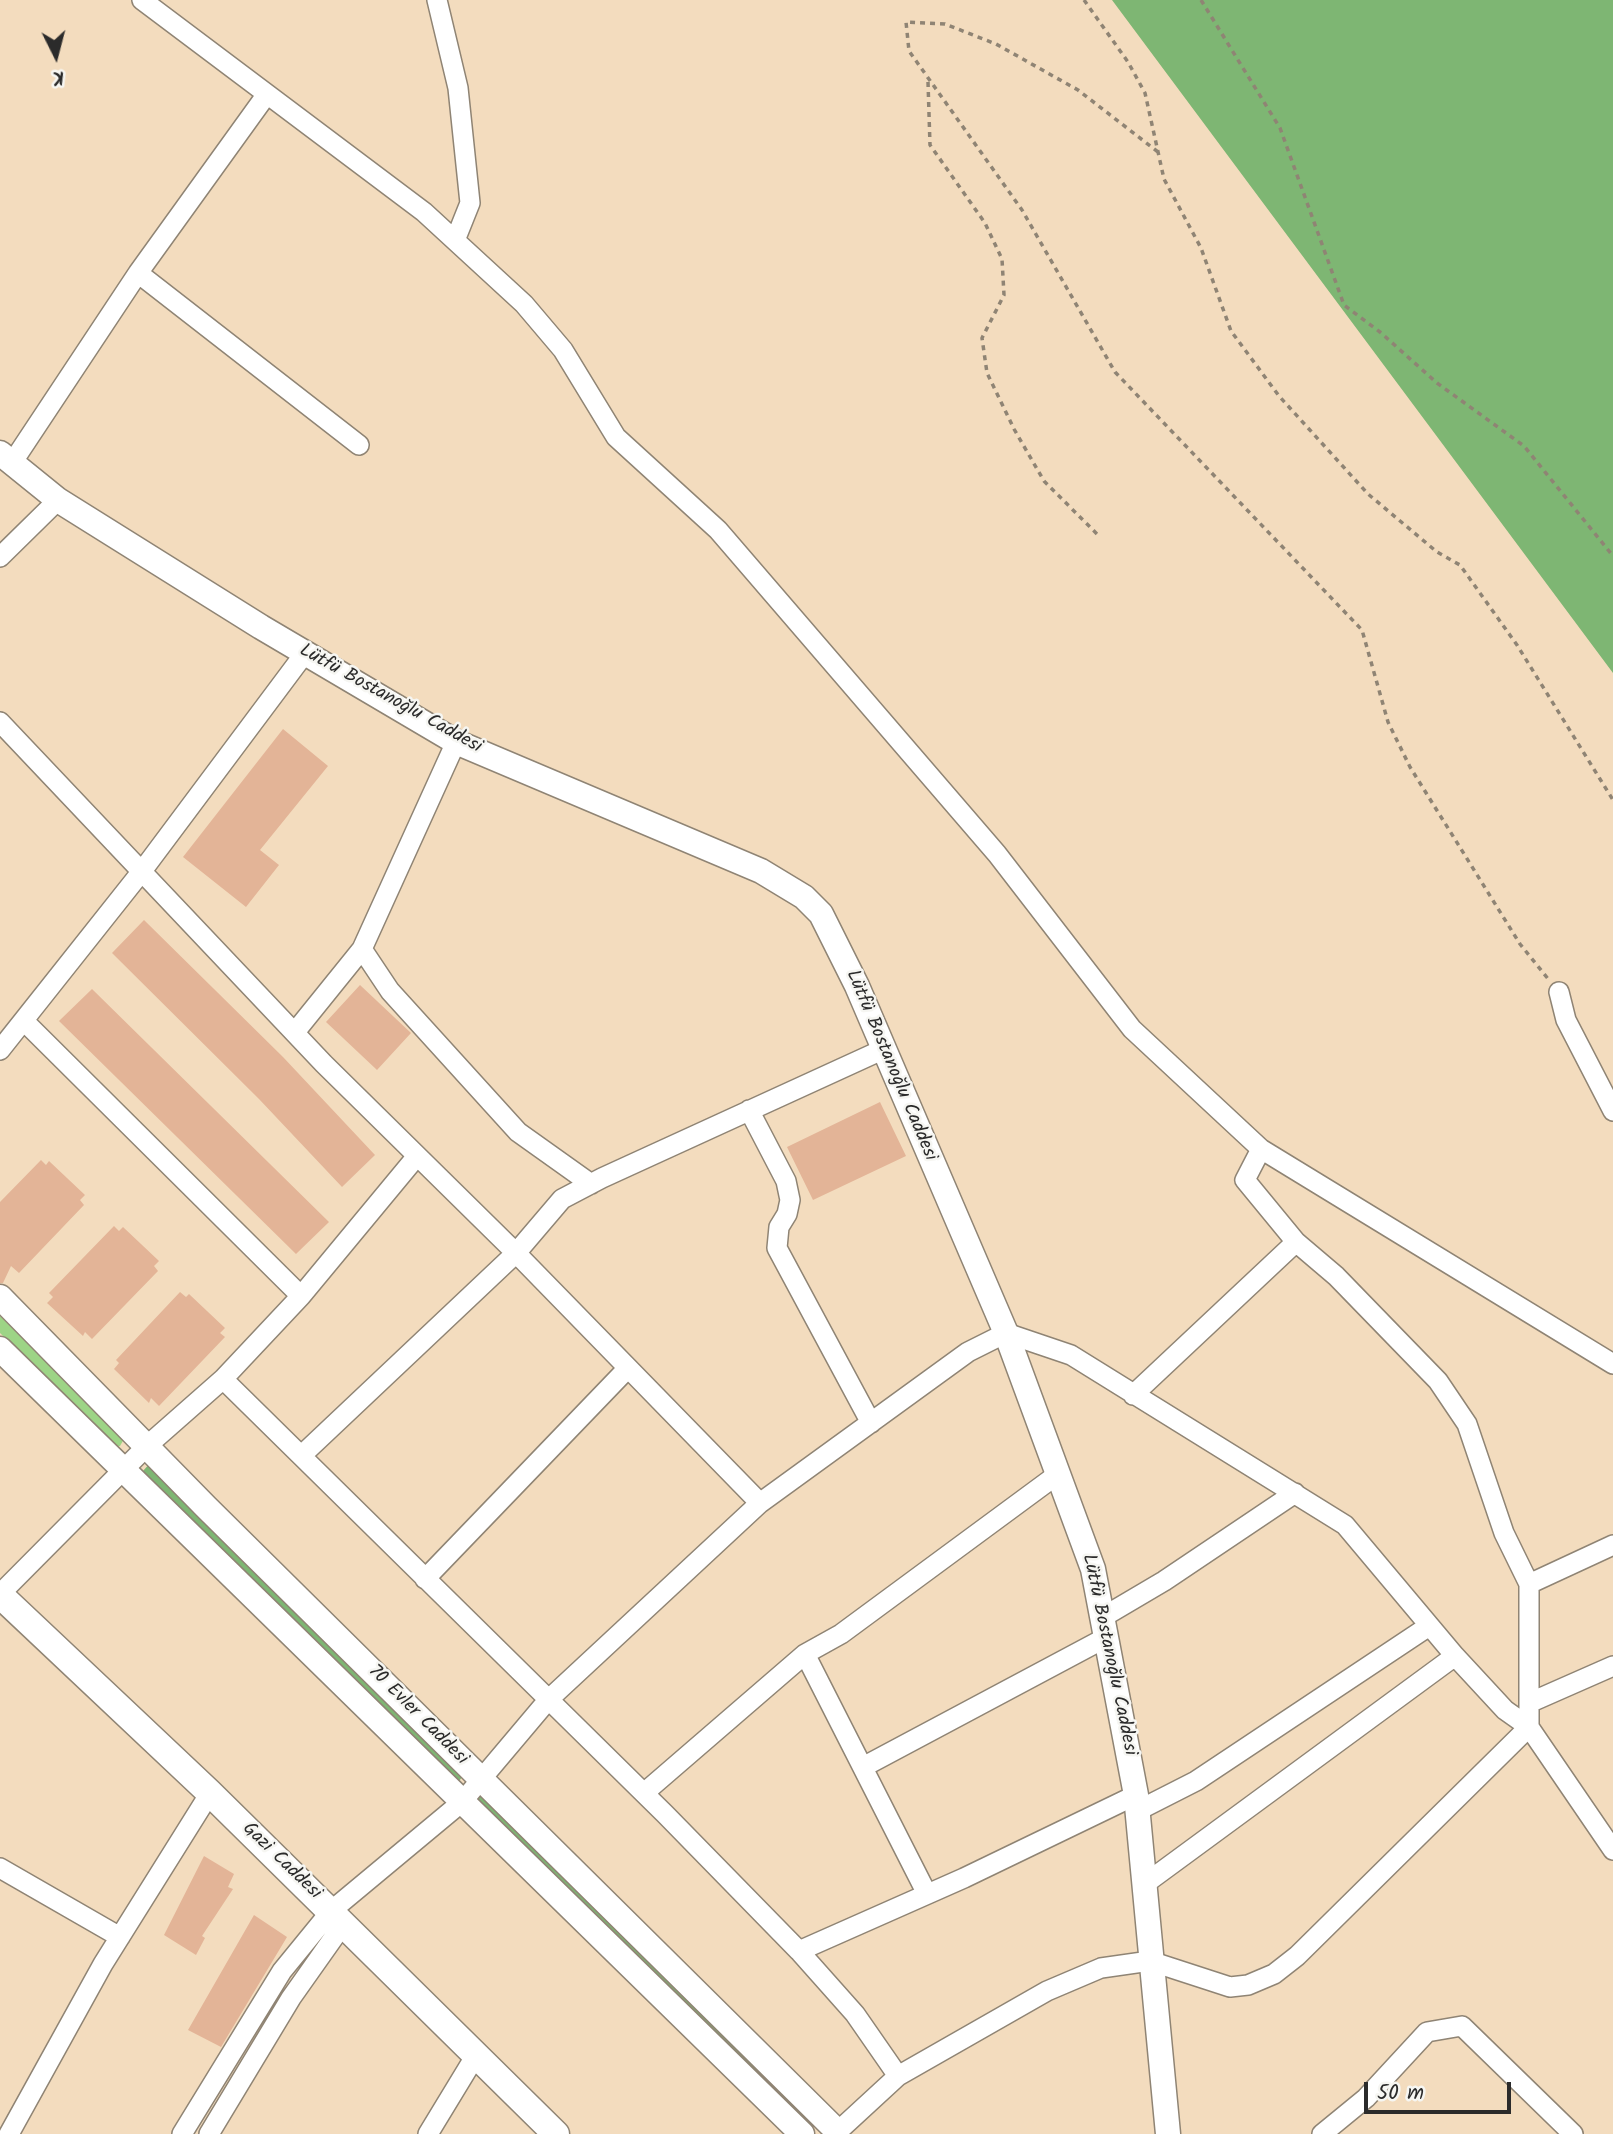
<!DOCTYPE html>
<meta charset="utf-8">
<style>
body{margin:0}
#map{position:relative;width:1613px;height:2134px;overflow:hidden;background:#f3dcbe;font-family:Kalam,sans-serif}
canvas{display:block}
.north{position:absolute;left:21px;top:21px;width:70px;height:70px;-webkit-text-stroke:5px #f6f6f2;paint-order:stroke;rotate:174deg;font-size:19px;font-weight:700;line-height:28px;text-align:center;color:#2b2b2b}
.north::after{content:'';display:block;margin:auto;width:24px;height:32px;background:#2b2b2b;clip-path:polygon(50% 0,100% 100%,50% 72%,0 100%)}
.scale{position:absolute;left:1364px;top:2082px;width:147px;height:32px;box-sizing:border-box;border:4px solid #2b2b2b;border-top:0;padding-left:9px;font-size:21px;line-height:24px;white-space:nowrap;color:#2b2b2b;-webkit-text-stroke:5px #f6f6f2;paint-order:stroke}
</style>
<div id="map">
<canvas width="1613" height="2134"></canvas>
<div class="north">K</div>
<div class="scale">50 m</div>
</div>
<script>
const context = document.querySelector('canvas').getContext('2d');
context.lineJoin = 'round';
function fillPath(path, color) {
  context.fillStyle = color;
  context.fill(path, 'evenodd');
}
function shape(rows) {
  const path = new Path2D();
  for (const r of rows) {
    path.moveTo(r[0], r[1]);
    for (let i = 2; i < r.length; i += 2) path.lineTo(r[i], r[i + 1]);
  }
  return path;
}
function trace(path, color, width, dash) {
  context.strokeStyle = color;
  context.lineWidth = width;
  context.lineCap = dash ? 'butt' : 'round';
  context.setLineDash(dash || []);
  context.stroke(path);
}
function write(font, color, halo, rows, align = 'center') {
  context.font = font + ' Kalam,sans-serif';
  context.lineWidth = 5;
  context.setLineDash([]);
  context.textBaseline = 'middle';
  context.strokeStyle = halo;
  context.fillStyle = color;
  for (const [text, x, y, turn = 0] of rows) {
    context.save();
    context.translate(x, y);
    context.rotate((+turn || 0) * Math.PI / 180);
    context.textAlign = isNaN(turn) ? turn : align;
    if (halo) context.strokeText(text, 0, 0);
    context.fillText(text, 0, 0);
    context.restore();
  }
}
const green = shape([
 [0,1316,125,1437,120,1446,116,1447,0,1333]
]);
const forest = shape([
 [1112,0,1613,0,1613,673],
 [151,1462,465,1772,458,1783,143,1471],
 [483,1791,808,2111,799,2122,474,1802]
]);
const building = shape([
 [283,729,328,766,260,850,279,865,246,907,183,857],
 [144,920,283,1057,375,1155,342,1187,259,1099,112,953],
 [360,985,411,1033,377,1070,326,1022],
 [92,989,329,1222,296,1254,59,1021],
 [880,1102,906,1156,813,1200,787,1147],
 [41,1160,46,1165,49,1161,85,1195,80,1200,84,1205,19,1273,11,1266,3,1283,0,1283,0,1202],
 [114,1226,119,1231,123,1227,159,1261,154,1266,158,1271,92,1339,85,1332,83,1336,47,1303,53,1297,49,1293],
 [180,1292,186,1297,189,1294,225,1328,220,1333,225,1337,159,1406,151,1398,149,1403,114,1369,119,1363,116,1360],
 [204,1856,234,1874,228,1887,233,1889,202,1936,205,1938,196,1955,164,1935],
 [254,1915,287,1937,221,2047,188,2030]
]);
const path = shape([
 [1084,0,1128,62,1145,93,1164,179,1201,248,1231,331,1279,396,1368,494,1437,552,1460,565,1517,645,1613,800],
 [1201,0,1280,128,1344,305,1380,332,1437,383,1524,446,1613,556],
 [928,82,930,145,985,223,1002,259,1004,295,982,338,987,373,1014,429,1044,481,1099,536],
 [1158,152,1078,90,996,44,945,24,906,22,909,51,1022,210,1115,372,1362,630,1388,722,1410,767,1520,944,1549,980]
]);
const minor = shape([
 [142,0,424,212,524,304,563,350,616,437,718,530,997,854,1132,1029,1261,1149,1613,1364],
 [437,0,458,88,470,203,456,238],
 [138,273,359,445],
 [12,463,138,273,267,94],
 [0,557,58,500],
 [0,722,324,1064,516,1253,760,1503],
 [362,949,390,991,518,1132,591,1184],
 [1559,992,1566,1020,1613,1111],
 [24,1021,301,1296],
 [295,1032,362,949,456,742],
 [0,1050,142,871,305,653],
 [749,1110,786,1181,790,1200,787,1214,779,1227,777,1248,871,1423],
 [223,1379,665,1814,799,1951,855,2014,898,2076],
 [1133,1395,1296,1242],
 [302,1455,516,1253,562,1199,602,1178,884,1049],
 [425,1579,628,1368],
 [1529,1584,1613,1545],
 [0,1594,148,1445,223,1379,301,1296,417,1156],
 [1103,1617,1164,1581,1295,1493],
 [805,1654,927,1894],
 [1529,1703,1613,1666],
 [863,1767,1107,1637],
 [644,1793,805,1654,841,1634,1058,1474],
 [1137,1811,1196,1781,1429,1626],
 [0,1868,120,1937],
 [1146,1883,1455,1656],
 [799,1951,964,1878,1136,1795],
 [9,2134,103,1964,210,1793],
 [182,2134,282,1971,331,1911,462,1802,548,1700,760,1503,968,1352,1006,1333,1071,1355,1345,1525,1455,1656,1505,1710,1529,1727,1613,1850],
 [209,2134,291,1998,344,1923],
 [428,2134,476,2055],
 [835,2134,898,2076,1047,1991,1101,1968,1150,1961,1230,1987,1248,1985,1274,1974,1297,1956,1529,1727,1529,1584,1504,1533,1467,1424,1438,1381,1336,1276,1296,1242,1245,1180,1261,1149],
 [1322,2134,1366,2098,1427,2032,1462,2026,1573,2134]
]);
const tertiary = shape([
 [0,453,58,500,261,627,456,742,761,871,804,897,821,914,857,986,1006,1333,1093,1569,1136,1795,1168,2134],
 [0,1297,206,1507,837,2131],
 [0,1349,802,2134]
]);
const secondary = shape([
 [0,1595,210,1793,556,2134]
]);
const streetNames = [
 ["Lütfü Bostanoğlu Caddesi",390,700,29],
 ["Lütfü Bostanoğlu Caddesi",890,1066,67],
 ["Lütfü Bostanoğlu Caddesi",1108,1655,78],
 ["70 Evler Caddesi",417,1716,45],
 ["Gazi Caddesi",281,1862,44]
];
fillPath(green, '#9dd486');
fillPath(forest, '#7eb673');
fillPath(building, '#e3b497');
trace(minor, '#8f8474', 22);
trace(tertiary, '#8f8474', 27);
trace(secondary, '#8f8474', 29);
trace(path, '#8f8474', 3.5, [5, 5]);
trace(minor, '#fff', 19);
trace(tertiary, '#fff', 24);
trace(secondary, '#fff', 26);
write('19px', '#2b2b2b', '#f6f6f2', streetNames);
</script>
